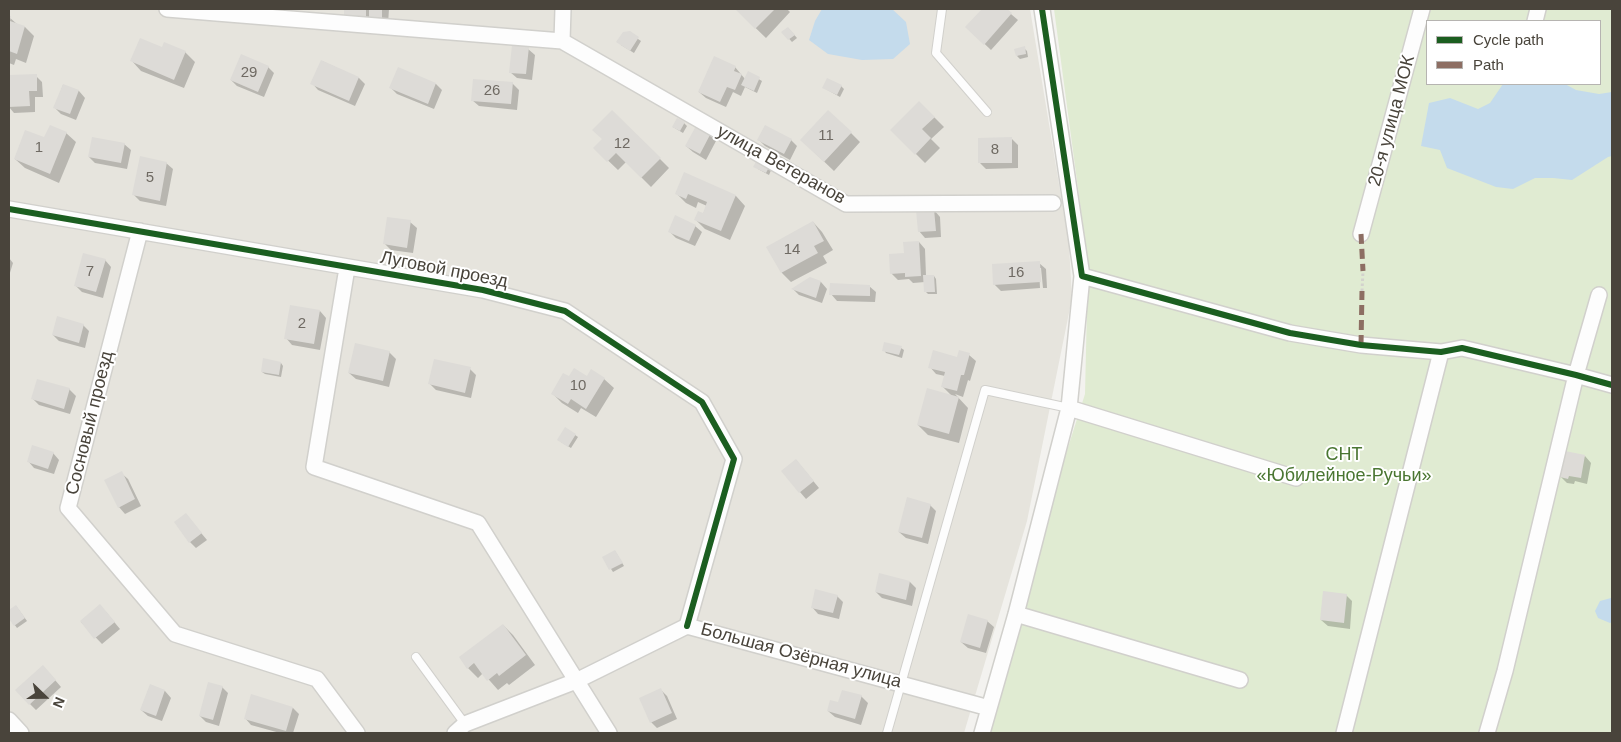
<!DOCTYPE html>
<meta charset="utf-8">
<style>
body{margin:0}
#map{position:relative;width:1621px;height:742px;overflow:hidden;background:#f3f2ef;font-family:Helvetica,sans-serif}
canvas{display:block}
.frame{position:absolute;inset:0;border:10px solid #49443b;pointer-events:none}
.legend{position:absolute;left:1426px;top:20px;width:175px;height:65px;box-sizing:border-box;background:#fff;border:1px solid #b6b4b1;margin:0;padding:6px 9px;list-style:none;font-size:15px;color:#49443b}
.legend li{display:flex;align-items:center;gap:10px;height:25px}
.legend b{width:25px;border:1px solid #b6b4b1}
.north{position:absolute;left:20px;top:672px;width:50px;height:50px;-webkit-text-stroke:4px #fff;paint-order:stroke;rotate:112deg;font-size:14px;font-weight:700;line-height:20px;text-align:center;color:#49443b}
.north::after{content:'';display:block;margin:auto;width:18px;height:22px;background:#49443b;clip-path:polygon(50% 0,100% 100%,50% 72%,0 100%)}
</style>
<div id="map">
<canvas width="1621" height="742"></canvas>
<div class="frame"></div>
<ul class="legend">
<li><b style="height:6px;background:#1b5e20"></b>Cycle path</li>
<li><b style="height:6px;background:#8d6e63"></b>Path</li>
</ul>
<div class="north">N</div>
</div>
<script>
const context = document.querySelector('canvas').getContext('2d');
context.lineJoin = 'round';
function fillPath(path, color) {
  context.fillStyle = color;
  context.fill(path, 'evenodd');
}
function shape(rows) {
  const path = new Path2D();
  for (const r of rows) {
    path.moveTo(r[0], r[1]);
    for (let i = 2; i < r.length; i += 2) path.lineTo(r[i], r[i + 1]);
  }
  return path;
}
function trace(path, color, width, dash) {
  context.strokeStyle = color;
  context.lineWidth = width;
  context.lineCap = dash ? 'butt' : 'round';
  context.setLineDash(dash || []);
  context.stroke(path);
}
function write(font, color, halo, rows, align = 'center') {
  context.font = font + ' Helvetica,sans-serif';
  context.lineWidth = 4;
  context.setLineDash([]);
  context.textBaseline = 'middle';
  context.strokeStyle = halo;
  context.fillStyle = color;
  for (const [text, x, y, turn = 0] of rows) {
    context.save();
    context.translate(x, y);
    context.rotate((+turn || 0) * Math.PI / 180);
    context.textAlign = isNaN(turn) ? turn : align;
    if (halo) context.strokeText(text, 0, 0);
    context.fillText(text, 0, 0);
    context.restore();
  }
}
const residential = shape([
 [9,9,1030,9,1069,245,1072,298,1027,521,964,733,9,733]
]);
const green = shape([
 [1054,9,1612,9,1612,733,977,733,1085,394,1088,263],
 [1427,21,1600,21,1600,84,1427,84]
]);
const water = shape([
 [822,9,892,9,906,22,910,44,893,59,862,60,828,54,809,40,815,21],
 [1503,84,1565,84,1576,90,1599,94,1612,92,1612,156,1608,157,1572,180,1553,178,1535,178,1513,189,1496,187,1447,168,1440,150,1421,146,1429,103,1450,98,1478,109,1490,103],
 [1611,598,1612,622,1610,623,1598,618,1595,611,1600,601]
]);
const shadow = shape([
 [345,9,389,9,388,24,371,23,345,15],
 [736,9,787,9,790,12,766,38],
 [984,9,1005,9,1018,20,991,50,967,27],
 [9,17,18,25,25,27,34,36,26,63,16,59,14,65,9,63],
 [788,28,797,38,792,42,783,32],
 [629,33,641,41,634,53,621,45],
 [1024,48,1027,51,1028,57,1020,59,1017,56],
 [162,49,185,52,195,62,184,88,141,71,132,61],
 [528,49,535,55,532,80,517,78,510,72],
 [322,61,359,78,365,84,355,106,318,90,312,83],
 [268,67,274,73,264,97,237,86,231,80],
 [735,67,745,79,748,73,762,81,757,93,745,87,741,96,733,92,726,107,706,98,699,92],
 [36,76,42,82,43,97,35,97,35,112,14,113,9,107,9,77],
 [512,83,519,90,517,110,479,106,472,100],
 [436,84,442,90,434,109,397,94,390,87],
 [63,85,79,91,85,98,76,120,61,114,55,108],
 [841,86,844,89,840,97,824,88],
 [919,102,944,127,931,139,940,148,925,163,892,130],
 [612,111,669,168,651,187,626,162,618,170,595,148,603,139],
 [684,123,687,126,683,133,673,127],
 [66,133,76,142,59,183,25,168,15,159,45,139],
 [851,133,860,142,834,171,812,150],
 [710,134,716,141,706,160,693,152,686,146],
 [1011,138,1018,145,1018,168,986,169,980,163],
 [759,140,791,140,797,146,790,160,765,146],
 [124,144,131,150,127,169,95,163,89,157],
 [758,160,772,168,769,175,758,169],
 [166,163,173,169,166,206,140,201,134,195],
 [685,174,736,196,745,206,730,240,705,229,695,219,703,214,707,206,698,202,696,208,686,203,676,193],
 [934,210,940,217,941,237,925,238,919,231],
 [410,222,417,228,413,253,391,250,385,244],
 [813,222,822,232,833,250,823,256,827,263,791,282,782,273,768,247],
 [695,226,702,232,695,246,676,238,669,231],
 [919,242,925,249,926,276,934,276,936,279,937,294,928,294,926,292,925,282,913,283,909,279,898,280,891,273,905,254],
 [9,258,13,263,9,276],
 [105,260,111,267,103,298,82,292,75,285],
 [1039,263,1046,269,1047,288,1043,288,1041,268,1039,268,1040,288,1001,291,994,284],
 [810,279,821,282,827,289,822,303,799,295,793,289],
 [869,286,876,292,875,302,837,301,831,294],
 [320,311,326,318,320,350,292,345,286,338],
 [83,325,89,331,85,348,59,341,53,335],
 [901,348,904,350,902,358,886,353,884,350],
 [389,352,396,359,389,387,356,379,349,373],
 [969,355,976,361,970,381,968,380,963,397,955,394,968,408,959,443,928,435,918,425,952,396,942,386,945,376,936,374,930,367],
 [281,363,283,366,281,377,265,374,262,372],
 [470,369,476,375,471,398,436,390,429,383],
 [569,378,604,379,614,388,596,417,581,408,578,413,562,403,552,393],
 [69,389,76,396,70,414,39,405,33,399],
 [575,435,578,437,571,448,561,442],
 [53,453,59,460,54,474,34,468,28,461],
 [1585,456,1591,463,1587,484,1575,481,1574,484,1567,483,1561,477],
 [796,460,819,488,806,499,800,492],
 [121,473,128,479,141,506,125,514,119,507],
 [930,505,936,511,928,544,906,538,899,532],
 [186,515,207,540,196,548,190,542],
 [615,551,624,566,613,572,604,558],
 [880,575,910,582,916,588,912,606,882,598,876,592],
 [1346,595,1352,601,1350,629,1328,626,1321,620],
 [837,596,843,602,839,619,818,614,812,607],
 [16,606,27,621,17,628,9,617,9,612],
 [106,612,120,629,102,644,81,622],
 [987,621,994,627,986,653,968,648,961,642],
 [503,625,513,635,535,665,509,685,507,683,498,690,483,673,478,678,468,668],
 [49,673,61,687,36,710,30,704],
 [150,686,165,691,171,698,162,721,148,716,141,710],
 [222,687,228,693,219,726,206,722,200,716],
 [661,690,667,696,677,719,657,728,651,722],
 [861,696,868,703,861,725,835,717,828,711,839,704],
 [293,708,299,714,293,733,280,733,251,725,245,718]
]);
const building = shape([
 [344,9,366,9,366,17,344,16],
 [369,9,382,9,382,18,369,17],
 [735,9,775,9,755,29],
 [982,9,1007,9,1012,13,984,45,965,27],
 [9,16,11,16,10,21,25,26,17,54,9,51],
 [788,27,795,35,788,40,781,32],
 [630,31,639,37,630,51,616,42,623,32],
 [140,38,162,47,164,42,186,51,174,80,130,61],
 [512,45,529,47,526,74,509,73],
 [1025,46,1026,54,1016,56,1014,49],
 [241,54,269,66,258,92,230,80],
 [714,56,736,66,734,71,742,74,735,90,727,87,720,102,698,92],
 [321,60,359,77,349,101,310,84],
 [398,67,436,83,428,104,389,88],
 [748,71,760,77,754,91,741,85],
 [37,74,37,91,29,91,30,106,9,107,9,75],
 [827,78,842,85,837,95,822,88],
 [473,79,513,82,511,104,471,101],
 [63,84,79,90,70,114,53,108],
 [919,101,935,117,922,129,931,138,915,155,890,130],
 [612,110,661,158,641,178,616,153,607,162,593,148,602,139,592,130],
 [828,110,852,132,824,162,800,140],
 [677,118,685,122,680,131,672,127],
 [50,125,67,132,50,174,14,159,25,130,44,137],
 [765,125,792,139,784,154,757,140],
 [696,126,711,133,700,154,685,146],
 [92,137,125,143,121,163,88,157],
 [1012,137,1012,163,978,163,978,138],
 [140,156,167,162,160,201,132,195],
 [758,158,770,165,766,173,753,167],
 [684,172,736,195,721,231,694,220,698,211,703,213,707,202,688,194,686,199,675,194],
 [934,209,936,231,918,232,916,210],
 [675,215,696,225,689,241,668,232],
 [387,217,411,220,407,248,383,244],
 [813,221,824,241,814,246,818,253,781,273,766,247],
 [919,241,921,276,905,277,905,273,890,274,889,254,904,253,903,242],
 [83,253,106,259,96,292,74,286],
 [1040,261,1041,282,993,285,992,264],
 [923,275,934,275,935,292,924,292],
 [810,277,821,281,816,298,791,289],
 [830,283,870,285,870,296,829,295],
 [290,305,320,310,314,344,284,339],
 [57,316,84,324,79,343,52,335],
 [884,342,902,346,899,355,882,351],
 [355,343,390,351,383,381,348,373],
 [933,350,957,357,959,350,970,353,964,375,961,375,957,391,941,387,945,372,928,368],
 [263,358,281,362,279,375,261,372],
 [434,359,471,367,465,393,428,384],
 [574,368,587,376,591,369,605,378,586,409,571,399,568,404,551,394,563,373,569,376],
 [37,379,70,388,64,409,31,399],
 [927,388,959,397,949,434,917,425],
 [565,427,576,434,568,447,557,440],
 [32,445,54,452,48,469,27,462],
 [1565,451,1585,455,1581,478,1569,476,1568,479,1560,477],
 [796,459,814,481,799,493,781,471],
 [122,471,135,499,118,508,104,480],
 [907,497,931,504,922,538,898,532],
 [186,513,202,533,189,543,174,522],
 [615,550,623,563,609,570,602,557],
 [879,573,910,581,906,600,875,592],
 [815,589,838,595,833,613,811,608],
 [1323,591,1347,594,1344,623,1320,620],
 [100,604,115,622,94,639,80,621],
 [16,605,25,618,14,626,9,619,9,610],
 [968,614,988,620,980,648,960,642],
 [503,624,526,655,499,676,497,673,487,681,474,663,467,669,459,657],
 [43,665,56,680,29,705,15,690],
 [208,682,223,686,213,720,199,716],
 [150,684,165,690,156,716,140,710],
 [661,688,672,713,650,723,639,698],
 [842,690,862,695,855,719,827,711,830,700,838,702],
 [251,694,293,707,286,731,244,719]
]);
const path = shape([
 [1362,291,1363,271]
]);
const service = shape([
 [942,9,936,53,987,112],
 [416,657,465,724],
 [887,733,985,390,1069,408]
]);
const minor = shape([
 [167,9,562,41],
 [563,9,562,41,846,204,1053,203],
 [1042,9,1082,276,1290,333,1361,345,1441,352,1462,348,1576,375,1612,385],
 [1535,21,1538,9],
 [9,209,483,290,565,311,702,402,734,459,687,626],
 [140,231,68,508,175,634,317,679,357,733],
 [1361,234,1422,9],
 [347,268,314,467,478,523,609,733],
 [1069,408,1296,478],
 [1016,614,1240,680],
 [9,720,21,733],
 [455,733,465,724,576,681,687,626,989,708],
 [982,733,1016,614,1069,408,1082,276],
 [1344,733,1441,352],
 [1487,733,1505,671,1576,375,1599,295]
]);
const quiet = shape([
 [1361,234,1363,271],
 [1361,345,1362,291]
]);
const cycleway = shape([
 [1042,9,1082,276,1290,333,1361,345,1441,352,1462,348,1576,375,1612,385],
 [9,209,483,290,565,311,702,402,734,459,687,626]
]);
const numberNames = [
 ["29",249,73],
 ["26",492,91],
 ["11",826,136],
 ["12",622,144],
 ["1",39,148],
 ["8",995,150],
 ["5",150,178],
 ["14",792,250],
 ["7",90,272],
 ["16",1016,273],
 ["2",302,324],
 ["10",578,386]
];
const streetNames = [
 ["20-я улица МОК",1392,121,-75],
 ["улица Ветеранов",781,165,29],
 ["Луговой проезд",444,270,11],
 ["Сосновый проезд",90,423,-76],
 ["Большая Озёрная улица",801,656,15]
];
const parkNames = [
 ["СНТ",1344,455],
 ["«Юбилейное-Ручьи»",1344,476]
];
fillPath(residential, '#e6e4dd');
fillPath(green, '#e0ebd2');
fillPath(water, '#c4dbec');
fillPath(shadow, '#0003');
fillPath(building, '#dddbd7');
trace(service, '#d1d0cc', 10);
trace(minor, '#d1d0cc', 18);
trace(path, '#d3d2cd', 3, [2.5, 2.5]);
trace(service, '#fdfdfd', 8);
trace(minor, '#fdfdfd', 15);
trace(quiet, '#8d6e63', 5, [10, 5]);
trace(cycleway, '#1b5e20', 6);
write('15px', '#6f6a63', null, numberNames);
write('18px', '#49443b', '#fff', streetNames);
write('18px', '#4a7632', '#fff', parkNames);
</script>
